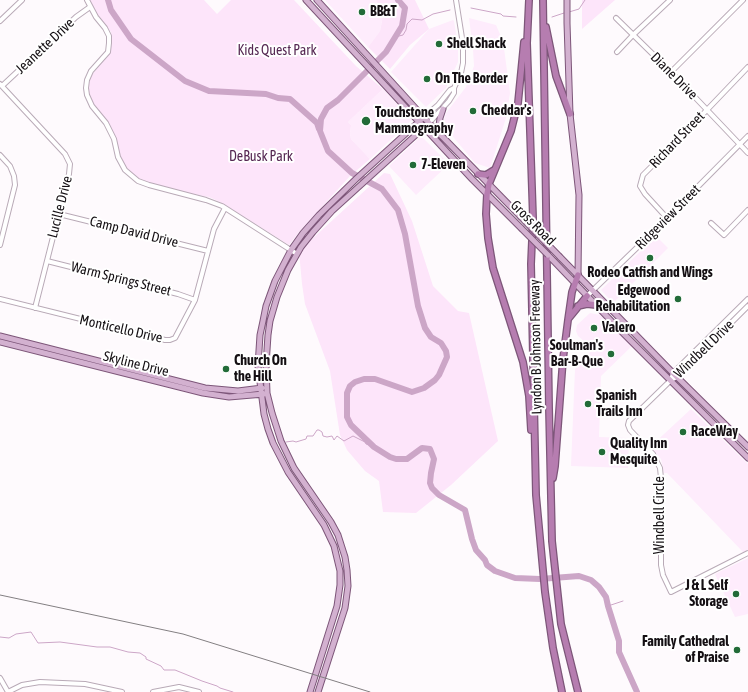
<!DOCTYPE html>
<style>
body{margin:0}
canvas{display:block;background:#fefafd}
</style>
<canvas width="748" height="692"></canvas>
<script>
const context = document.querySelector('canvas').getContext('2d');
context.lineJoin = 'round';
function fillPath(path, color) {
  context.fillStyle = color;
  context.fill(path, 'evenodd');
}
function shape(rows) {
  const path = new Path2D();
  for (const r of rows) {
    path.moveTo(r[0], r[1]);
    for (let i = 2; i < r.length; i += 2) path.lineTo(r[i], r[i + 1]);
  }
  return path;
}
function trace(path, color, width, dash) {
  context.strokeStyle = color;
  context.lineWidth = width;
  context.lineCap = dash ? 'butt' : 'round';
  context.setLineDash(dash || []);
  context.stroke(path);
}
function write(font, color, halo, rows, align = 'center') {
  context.font = font + ' "Asap Condensed",sans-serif';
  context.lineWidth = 4;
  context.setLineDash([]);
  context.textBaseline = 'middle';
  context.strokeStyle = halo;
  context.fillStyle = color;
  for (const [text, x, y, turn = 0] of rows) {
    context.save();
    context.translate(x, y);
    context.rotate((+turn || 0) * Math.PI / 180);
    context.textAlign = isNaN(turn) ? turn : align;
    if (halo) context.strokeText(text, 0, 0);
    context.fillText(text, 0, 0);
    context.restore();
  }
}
const built = shape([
 [325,0,376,0,378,2,383,11,382,21,380,31,368,47],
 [469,18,496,25,503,41,510,93,506,118,490,168,475,163,444,126,443,122,446,113,466,87,474,66,473,49],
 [453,20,454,21,458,45,458,62,446,88,426,107,391,72,429,29],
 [383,89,412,120,370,159,351,139,350,134,351,125,348,122],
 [421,136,449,164,416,195,389,166],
 [656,236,668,248,613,303,601,290],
 [590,313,600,315,632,346,601,376,599,437,629,438,628,468,571,466,575,369,593,349,578,336,576,331,577,325],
 [691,409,748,464,748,550,743,552,667,473,664,473,661,459,650,447],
 [748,558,748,614,735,617,715,574]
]);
const green = shape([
 [89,0,204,0,217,14,231,0,294,0,356,66,383,89,348,122,351,125,350,134,351,139,370,159,350,176,299,232,289,245,220,202,209,197,182,192,137,179,124,165,119,155,112,131,109,124,94,106,90,99,88,88,91,76,106,57,112,44,111,32,94,10],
 [376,0,415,0,429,29,410,45,390,69,368,47,380,31,382,21,383,11],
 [582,0,615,0,582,29],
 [384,173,390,174,412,221,433,286,458,311,469,313,498,441,451,485,416,513,383,512,379,481,365,471,347,450,340,435,330,371,305,304,302,284,299,251]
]);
const stream = shape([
 [471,8,501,14,503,16,516,17],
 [569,12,579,9,585,0],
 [552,17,564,13],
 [395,37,403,35,406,30,407,24,412,19,422,20,433,14,450,10],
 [286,442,293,441,296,442,306,439,307,436,313,436,317,430,319,430,322,432,323,436,327,437,332,436,334,440,337,436,344,441,353,436,365,442,366,444,373,446],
 [608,606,623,601],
 [0,637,9,638,16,634,31,632,38,643,60,642,97,647,110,647,128,652,140,653,146,657,146,659,161,666,164,670,175,670,180,672,202,681,217,686,220,688,233,692]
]);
const river = shape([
 [108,0,111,10,131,39,185,81,209,91,266,94,278,98,290,99,317,123,319,129],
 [398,0,405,8,402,26,386,52,338,100,327,108,321,119,320,131,328,151,352,173,382,189,398,210,405,234,418,306,425,328,431,337,441,343,446,351,447,357,439,375,435,380,424,388,412,392,375,379,364,379,355,382,350,386,347,393,347,417,351,425,374,447,390,457,396,459,407,459,422,448,430,449,434,459,431,473,430,483,432,488,439,495,465,510,472,539,476,550,485,560,487,565,495,571,515,578,540,579,579,576,591,580,599,587,606,597,608,606,619,641,619,652,637,692]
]);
const minor = shape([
 [87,0,96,17,105,28,109,36,109,43,108,52,91,71,87,80,86,88,87,95,92,106,106,123,114,139,118,157,125,170,138,181,149,185,206,200,222,206,297,254],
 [616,18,671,72,748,153],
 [0,21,22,0],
 [617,52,633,35,670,0],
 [671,72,743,0],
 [0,84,65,154,70,164,69,174,35,308],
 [2,86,76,17,90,7],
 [424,117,438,105,450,90,454,88],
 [429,123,449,101,454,93,454,88,461,73,463,63,463,44,456,0],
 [0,155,10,166,14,176,15,185,0,245],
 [59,214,208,251],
 [667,218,645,194,640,186,643,175,682,136,748,67],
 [711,223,724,235,748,210],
 [47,261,178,294,195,300],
 [587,296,649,236,748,136],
 [0,299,165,340,170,340,175,338,195,300,214,229,225,208],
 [748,306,677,377,671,380,629,421,628,425,630,430,653,454,660,468,661,478,661,565,663,575,671,592,748,553],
 [671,380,673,373,748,299],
 [0,678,8,692],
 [8,692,22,685,40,682,85,684,122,692],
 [153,692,179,687,199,692]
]);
const major = shape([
 [306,0,472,179,521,228],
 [317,0,429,123,520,216],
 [567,0,567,23,570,114,579,195,578,275],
 [441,135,439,126,440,118,443,109],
 [548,255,618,328,748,458],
 [560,257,673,373,748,447],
 [0,336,205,388,238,391,262,388],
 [0,342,203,393,229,397,264,394],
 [310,692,337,606,340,585,340,571,334,546,324,525,288,472,273,443,268,429,264,414,258,366,260,335,263,321,266,306,275,281,291,250,303,233,319,215,357,178,424,117],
 [318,692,345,608,348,586,347,570,345,557,338,535,331,522,294,468,281,441,272,413,267,393,266,365,268,335,270,321,277,297,288,270,301,247,313,232,332,211,429,123]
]);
const highway = shape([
 [529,0,527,43,533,218,531,264,536,495,545,592,553,648,562,692],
 [543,0,549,408,552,541,561,624,578,692],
 [546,27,556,76,570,114],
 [524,42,518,103,511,131,489,184,487,194,486,214,488,238,493,268,523,362,529,396,531,430],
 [478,174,486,175,494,170],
 [578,306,587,304,596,305],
 [569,318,587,296],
 [553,478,555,466,563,359,568,320,572,292,578,275]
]);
const rail = shape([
 [0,595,183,634,370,692]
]);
const majorBridge = shape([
 [520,216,560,257],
 [521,228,548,255]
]);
const markers = [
 [362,12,4,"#226b38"],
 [439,44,4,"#226b38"],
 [427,79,4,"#226b38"],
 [473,111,4,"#226b38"],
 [366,121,5,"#226b38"],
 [413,165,4,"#226b38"],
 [650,258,4,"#226b38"],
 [678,299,4,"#226b38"],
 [594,328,4,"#226b38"],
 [611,354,4,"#226b38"],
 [226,369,4,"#226b38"],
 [588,404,4,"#226b38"],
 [683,432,4,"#226b38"],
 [602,452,4,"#226b38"],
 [736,594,4,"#226b38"],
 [737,650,4,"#226b38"]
];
const poiNames = [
 ["BB&T",370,12],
 ["Shell Shack",447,44],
 ["On The Border",435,79],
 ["Cheddar's",481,111],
 ["Touchstone",375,113],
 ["Mammography",375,129],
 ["7-Eleven",421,165],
 ["Rodeo Catfish and Wings",650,273,"center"],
 ["Edgewood",670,291,"right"],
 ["Rehabilitation",670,307,"right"],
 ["Valero",602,328],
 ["Soulman's",603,346,"right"],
 ["Bar-B-Que",603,362,"right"],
 ["Church On",234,361],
 ["the Hill",234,377],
 ["Spanish",596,396],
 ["Trails Inn",596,412],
 ["RaceWay",691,432],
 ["Quality Inn",610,444],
 ["Mesquite",610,460],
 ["J & L Self",728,586,"right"],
 ["Storage",728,602,"right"],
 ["Family Cathedral",729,642,"right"],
 ["of Praise",729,658,"right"]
];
const streetNames = [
 ["Jeanette Drive",45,46,-43],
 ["Diane Drive",674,76,45],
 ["Richard Street",677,140,-46],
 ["Lucille Drive",60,207,-76],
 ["Ridgeview Street",668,217,-45],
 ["Gross Road",533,223,45],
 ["Camp David Drive",134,232,14],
 ["Warm Springs Street",121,279,14],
 ["Monticello Drive",121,329,13],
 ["Lyndon B Johnson Freeway",536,347,-91],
 ["Windbell Drive",704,349,-44],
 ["Skyline Drive",136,364,14],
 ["Windbell Circle",660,515,-90]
];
const parkNames = [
 ["Kids Quest Park",277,51],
 ["DeBusk Park",261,157]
];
fillPath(built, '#feecfc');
fillPath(green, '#fde5fa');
trace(stream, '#cca6c7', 1);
trace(river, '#cca6c7', 6);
trace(minor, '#b9aab7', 6);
trace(major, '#7d5679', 7);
trace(highway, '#7d5679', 8);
trace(minor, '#fff', 4);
trace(major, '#d3b1d0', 5);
trace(highway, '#b67db0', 5.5);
trace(rail, '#837f82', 1);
trace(majorBridge, '#7d5679', 7, []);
trace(majorBridge, '#d3b1d0', 5);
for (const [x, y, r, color] of markers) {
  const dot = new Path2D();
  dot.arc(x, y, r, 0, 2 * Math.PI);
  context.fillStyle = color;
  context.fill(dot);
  trace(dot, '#fff', 1.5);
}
write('bold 14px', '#140f13', '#fff', poiNames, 'left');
write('14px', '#140f13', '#fff', streetNames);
write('14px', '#562853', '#fff', parkNames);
</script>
